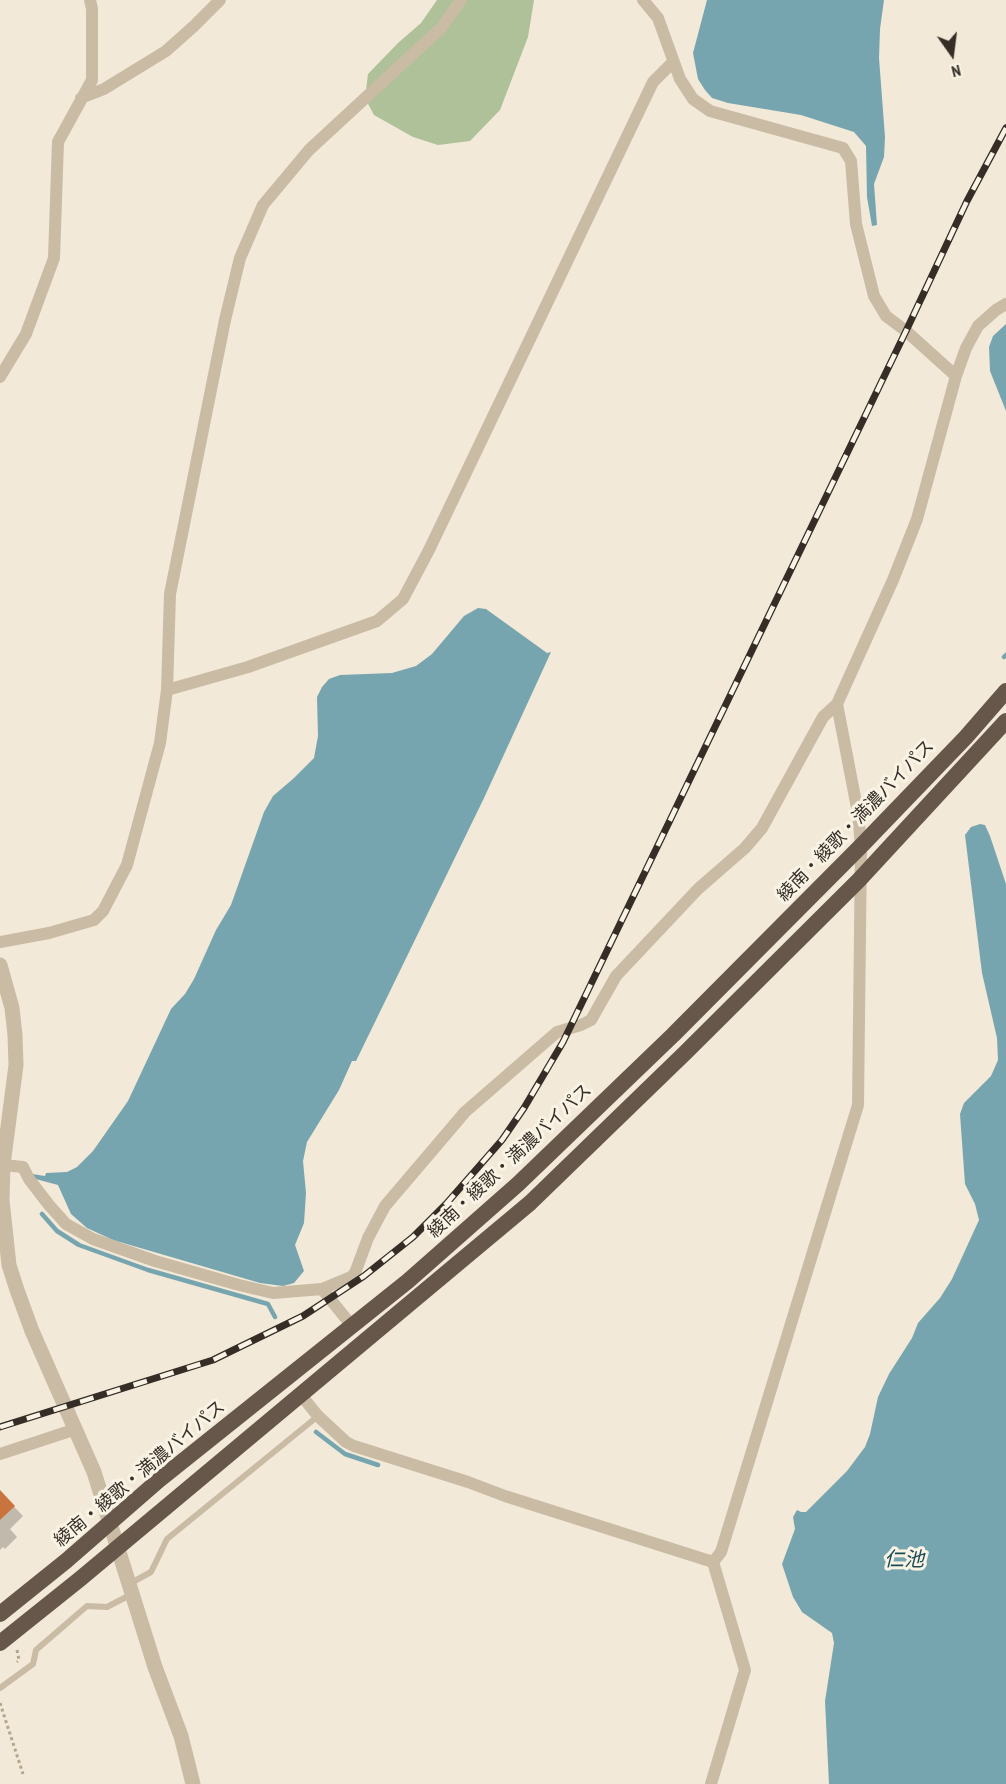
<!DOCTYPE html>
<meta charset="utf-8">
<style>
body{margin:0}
#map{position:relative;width:1006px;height:1784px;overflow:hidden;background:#f2e9d8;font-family:"PT Sans Narrow",sans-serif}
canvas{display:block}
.north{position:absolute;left:922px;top:24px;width:60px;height:60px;-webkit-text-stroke:4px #f9f3e5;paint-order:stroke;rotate:166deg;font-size:16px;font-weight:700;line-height:24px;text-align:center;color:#352d26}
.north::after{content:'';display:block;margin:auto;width:21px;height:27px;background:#352d26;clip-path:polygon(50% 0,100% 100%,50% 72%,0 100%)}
</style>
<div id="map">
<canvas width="1006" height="1784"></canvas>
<div class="north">N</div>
</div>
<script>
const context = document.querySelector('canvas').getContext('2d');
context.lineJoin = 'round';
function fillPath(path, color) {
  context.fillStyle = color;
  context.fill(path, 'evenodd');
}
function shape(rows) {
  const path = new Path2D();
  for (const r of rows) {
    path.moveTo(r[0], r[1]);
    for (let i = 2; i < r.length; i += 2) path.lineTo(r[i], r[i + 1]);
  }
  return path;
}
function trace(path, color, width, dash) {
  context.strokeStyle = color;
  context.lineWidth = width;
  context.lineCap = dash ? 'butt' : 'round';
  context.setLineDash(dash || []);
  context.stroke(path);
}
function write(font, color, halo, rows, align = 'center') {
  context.font = font + ' "PT Sans Narrow","Noto Sans JP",sans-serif';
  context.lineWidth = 6;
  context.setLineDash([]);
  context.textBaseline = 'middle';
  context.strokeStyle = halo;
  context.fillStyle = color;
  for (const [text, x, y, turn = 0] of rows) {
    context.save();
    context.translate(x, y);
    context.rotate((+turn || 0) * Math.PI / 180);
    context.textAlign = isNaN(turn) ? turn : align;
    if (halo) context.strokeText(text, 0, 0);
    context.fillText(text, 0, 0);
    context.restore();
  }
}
const green = shape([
 [437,0,534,0,528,37,500,110,470,141,438,145,413,137,374,115,365,98,368,74,398,43,421,23]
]);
const water = shape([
 [707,0,884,0,880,29,879,58,885,137,884,157,874,184,877,225,872,226,867,197,866,146,854,132,801,115,728,103,712,98,705,90,698,79,693,53],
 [1006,324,1006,411,990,371,989,347,993,336],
 [478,608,486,609,547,653,551,652,484,798,356,1061,352,1061,339,1090,307,1142,303,1161,306,1193,304,1223,295,1245,304,1271,294,1283,283,1286,260,1283,113,1240,87,1228,71,1214,58,1185,32,1178,32,1174,45,1176,46,1173,67,1172,77,1167,93,1151,128,1101,171,1009,185,994,194,979,216,930,231,905,264,812,273,796,294,778,314,758,318,736,317,697,322,687,329,679,340,675,392,673,416,666,432,654,464,616],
 [980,824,985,825,990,836,1006,884,1006,1784,829,1784,825,1701,834,1643,832,1633,802,1612,793,1597,782,1564,795,1529,793,1517,797,1510,801,1512,806,1512,847,1471,865,1447,870,1434,878,1397,889,1374,912,1338,918,1323,940,1298,952,1279,979,1220,975,1204,965,1184,960,1114,964,1103,991,1076,998,1060,997,1038,982,973,965,835,971,827]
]);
const shadow = shape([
 [0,1492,23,1516,10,1529,17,1537,5,1549,3,1547,0,1550]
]);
const stream = shape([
 [1004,657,1006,655],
 [42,1214,57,1231,79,1245,148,1270,268,1304,275,1317],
 [316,1432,345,1454,378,1465]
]);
const building = shape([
 [0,1490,15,1506,0,1520]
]);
const path = shape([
 [17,1650,19,1660,17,1662],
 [0,1703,23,1774]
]);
const service = shape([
 [131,1583,151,1572,167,1539,318,1416],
 [0,1688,33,1664,36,1650,87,1606,107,1607,132,1594]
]);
const minor = shape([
 [643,0,658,18,680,79,693,99,710,111,843,148,851,161,856,224,874,296,886,316,906,331,956,376],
 [81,98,104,89,166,51,194,26,220,0],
 [0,377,26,334,54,258,58,142,92,80,92,9,90,0],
 [167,690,248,667,377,621,403,599,429,550,653,82,673,62],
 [0,942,49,933,94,920,103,911,127,865,160,743,167,690,170,594,225,320,240,258,263,205,309,150,441,28,461,0],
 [3,1165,23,1167,29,1179,49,1205,66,1224,93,1239,155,1261,239,1285,273,1293,322,1289,352,1326],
 [322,1289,351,1277,355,1273,368,1238,385,1206,465,1112,557,1032,581,1025,591,1020,616,976,698,889,745,848,762,828,823,717,837,704,893,580,917,519,956,376,966,348,978,326,996,310,1006,304],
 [301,1395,318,1416,346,1442,354,1446,468,1482,505,1496,713,1562],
 [0,1454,76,1429],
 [713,1562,721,1552,858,1105,861,846,858,813,837,704],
 [711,1784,745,1670,713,1562]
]);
const tertiary = shape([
 [0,965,12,1008,15,1035,16,1065,3,1165,2,1200,9,1265,17,1290,32,1331,94,1472,155,1667,181,1736,193,1784]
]);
const trunk = shape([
 [0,1614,66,1561,159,1480,408,1281,518,1184,673,1035,861,846,966,737,1006,691],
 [0,1643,80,1579,530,1203,686,1052,859,880,1006,721]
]);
const rail = shape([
 [0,1427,213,1360,303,1316,364,1276,413,1237,446,1204,502,1140,524,1108,563,1042,906,331,967,201,1006,128]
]);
const streetNames = [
 ["綾南・綾歌・満濃バイパス",856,821,-46],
 ["綾南・綾歌・満濃バイパス",510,1161,-43],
 ["綾南・綾歌・満濃バイパス",140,1474,-40]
];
const waterNames = [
 ["仁池",904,1560]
];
fillPath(green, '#aec198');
fillPath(water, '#77a5af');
fillPath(shadow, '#0003');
trace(stream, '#77a5af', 4.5);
fillPath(building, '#c9743f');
trace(path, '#b6a58e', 3, [3, 3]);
trace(service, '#cabba4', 6);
trace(minor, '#cabba4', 12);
trace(tertiary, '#cabba4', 15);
trace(trunk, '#67574a', 16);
trace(rail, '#352d26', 7);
trace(rail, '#f9f3e5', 4.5, [14]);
write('18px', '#352d26', '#f9f3e5', streetNames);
write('italic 20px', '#1b4b57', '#f9f3e5', waterNames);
</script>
